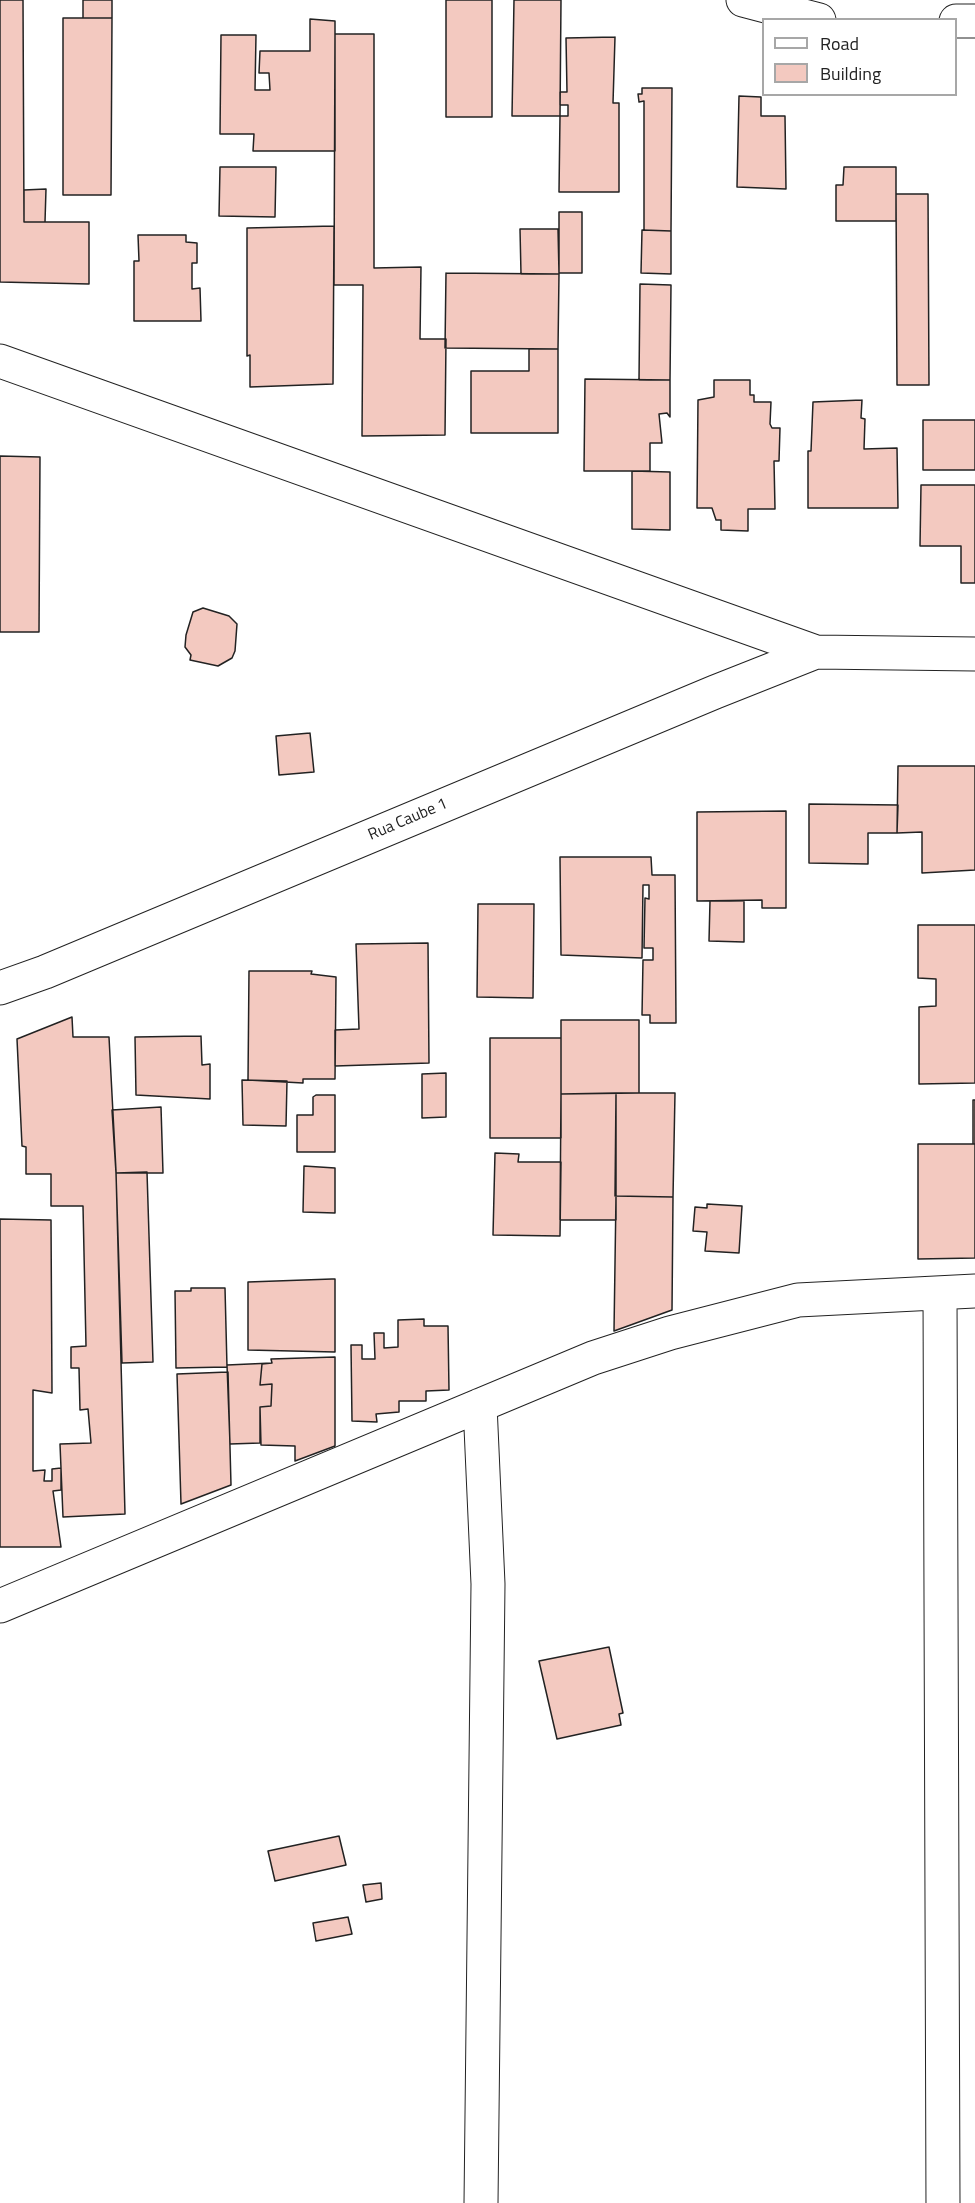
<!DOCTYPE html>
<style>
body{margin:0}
#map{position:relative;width:975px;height:2203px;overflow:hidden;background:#fff;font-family:"Titillium Web",sans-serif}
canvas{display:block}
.legend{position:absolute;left:762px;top:18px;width:195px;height:78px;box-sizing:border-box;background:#fff;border:2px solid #a7a7a7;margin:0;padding:8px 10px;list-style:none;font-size:18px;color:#222}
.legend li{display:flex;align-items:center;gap:12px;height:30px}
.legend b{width:30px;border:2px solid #a7a7a7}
</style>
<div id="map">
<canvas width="975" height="2203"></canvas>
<ul class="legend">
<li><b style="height:8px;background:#fff"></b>Road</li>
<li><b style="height:16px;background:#f3c9c0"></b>Building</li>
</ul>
</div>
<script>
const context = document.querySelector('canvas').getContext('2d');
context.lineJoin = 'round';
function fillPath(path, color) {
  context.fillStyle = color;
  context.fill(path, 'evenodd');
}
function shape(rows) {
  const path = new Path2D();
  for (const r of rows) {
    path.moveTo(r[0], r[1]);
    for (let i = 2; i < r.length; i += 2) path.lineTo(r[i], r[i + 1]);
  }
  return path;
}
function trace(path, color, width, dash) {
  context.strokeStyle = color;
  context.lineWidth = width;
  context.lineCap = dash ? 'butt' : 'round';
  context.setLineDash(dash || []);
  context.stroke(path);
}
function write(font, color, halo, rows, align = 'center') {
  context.font = font + ' "Titillium Web",sans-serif';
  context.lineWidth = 4.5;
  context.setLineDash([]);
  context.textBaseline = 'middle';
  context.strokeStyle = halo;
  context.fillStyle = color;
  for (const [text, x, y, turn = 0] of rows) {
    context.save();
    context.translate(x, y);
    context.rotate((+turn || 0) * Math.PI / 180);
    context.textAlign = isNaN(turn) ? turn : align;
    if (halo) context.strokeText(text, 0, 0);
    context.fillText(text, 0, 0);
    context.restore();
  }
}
const building = shape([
 [0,0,23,0,24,222,89,222,89,284,0,282,0,0],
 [83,0,112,0,112,18,83,18,83,0],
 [446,0,492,0,492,117,446,117,446,0],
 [514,0,561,0,560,116,512,116,514,0],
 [63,18,112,18,111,195,63,195,63,18],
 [310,19,335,21,335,151,253,151,254,134,220,134,221,35,256,35,255,90,270,90,269,73,259,73,260,51,310,51,310,19],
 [335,34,374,34,374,268,421,267,420,339,446,339,445,435,362,436,363,285,334,285,335,34],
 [615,37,613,103,619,103,619,192,559,192,560,116,568,116,568,105,560,105,560,92,567,92,566,38,615,37],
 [642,88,672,88,671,231,644,230,644,101,639,102,638,94,642,94,642,88],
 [739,96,761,97,761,116,785,116,786,189,737,187,739,96],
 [220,167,276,167,275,217,219,216,220,167],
 [844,167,896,167,896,221,836,221,836,185,843,185,844,167],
 [46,189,45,222,24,222,24,190,46,189],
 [896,194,928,194,929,385,897,385,896,194],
 [559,212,582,212,582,273,559,273,559,212],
 [334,226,333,384,250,387,250,355,247,356,247,228,334,226],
 [520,229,558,229,559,274,521,274,520,229],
 [642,230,671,231,671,274,641,273,642,230],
 [138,235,186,235,186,242,197,243,197,263,192,263,192,289,200,288,201,321,134,321,134,261,139,261,138,235],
 [446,273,559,274,558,349,445,348,446,273],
 [640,284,671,285,670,380,639,380,640,284],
 [529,349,558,349,558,433,471,433,471,371,529,371,529,349],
 [585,379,670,380,670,417,667,413,659,414,662,443,650,443,650,471,584,471,585,379],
 [714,380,750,380,750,395,754,395,754,402,771,402,770,424,772,428,780,428,779,461,774,461,775,509,748,509,748,531,721,530,721,520,716,520,712,508,697,508,698,400,714,397,714,380],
 [862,400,861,418,865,419,864,449,897,448,898,508,808,508,808,451,811,451,813,402,862,400],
 [923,420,975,420,975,470,923,470,923,420],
 [0,456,40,457,39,632,0,632,0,456],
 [632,471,670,472,670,530,632,529,632,471],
 [921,485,975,485,975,583,961,583,961,546,920,546,921,485],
 [203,608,229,616,237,624,235,651,232,658,218,666,190,660,191,655,185,647,186,635,193,612,203,608],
 [310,733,314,772,279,775,276,736,310,733],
 [898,766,975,766,975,870,922,873,922,832,897,833,898,766],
 [809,804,898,805,897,833,868,833,868,864,809,863,809,804],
 [786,811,786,908,762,908,762,900,697,901,697,812,786,811],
 [560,857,651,857,652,875,675,875,676,1023,650,1023,650,1015,642,1015,643,960,653,960,653,948,644,948,645,898,649,899,649,885,643,885,642,958,561,955,560,857],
 [710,901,744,901,744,942,709,941,710,901],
 [478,904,534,904,533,998,477,997,478,904],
 [918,925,975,925,975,1083,919,1084,919,1007,936,1006,936,979,918,978,918,925],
 [428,943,429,1063,335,1066,335,1030,359,1029,356,944,428,943],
 [249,971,312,971,311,974,336,977,335,1079,303,1079,303,1083,248,1080,249,971],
 [72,1017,73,1037,109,1037,116,1171,125,1514,63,1517,60,1444,91,1443,88,1409,80,1410,79,1368,71,1368,71,1347,86,1346,83,1206,51,1206,51,1174,26,1174,26,1147,22,1146,17,1039,72,1017],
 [561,1020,639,1020,639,1093,561,1094,561,1020],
 [201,1036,202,1065,210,1064,210,1099,136,1095,135,1037,201,1036],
 [490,1038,561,1038,561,1138,490,1138,490,1038],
 [446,1073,446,1117,422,1118,422,1074,446,1073],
 [242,1080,287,1081,286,1126,243,1125,242,1080],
 [616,1093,616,1220,560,1220,561,1094,616,1093],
 [616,1093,675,1093,673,1197,615,1196,616,1093],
 [316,1095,335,1095,335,1152,297,1152,297,1115,313,1115,313,1097,316,1095],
 [973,1100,975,1100,975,1144,973,1144,973,1100],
 [161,1107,163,1173,116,1173,112,1110,161,1107],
 [918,1144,975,1144,975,1258,918,1259,918,1144],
 [495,1153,519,1154,518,1162,561,1162,560,1236,493,1235,495,1153],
 [304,1166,335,1168,335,1213,303,1212,304,1166],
 [147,1172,153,1362,122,1363,116,1173,147,1172],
 [616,1196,673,1197,672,1310,614,1331,616,1196],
 [707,1204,742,1206,739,1253,705,1251,707,1232,693,1231,695,1207,707,1208,707,1204],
 [0,1219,51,1220,52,1393,33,1390,33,1471,45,1470,44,1481,52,1481,52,1469,61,1468,61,1490,53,1491,61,1547,0,1547,0,1219],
 [332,1279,335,1279,335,1352,248,1350,248,1282,332,1279],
 [191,1288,225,1288,227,1367,176,1368,175,1291,191,1291,191,1288],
 [424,1319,424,1326,448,1326,449,1390,426,1391,426,1401,399,1401,399,1412,376,1414,377,1422,352,1421,351,1345,362,1345,362,1359,375,1359,374,1333,384,1333,384,1348,398,1347,398,1320,424,1319],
 [335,1357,335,1446,295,1461,295,1446,261,1445,260,1407,271,1406,272,1384,260,1385,262,1364,272,1363,271,1359,335,1357],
 [272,1363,262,1364,260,1385,272,1384,271,1406,260,1407,260,1443,230,1444,227,1365,272,1363],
 [228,1372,231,1485,181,1504,177,1374,228,1372],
 [609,1647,623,1713,619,1714,621,1725,557,1739,539,1661,609,1647],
 [339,1836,346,1865,275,1881,268,1851,339,1836],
 [381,1883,382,1899,366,1902,363,1885,381,1883],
 [348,1917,352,1934,316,1941,313,1923,348,1917]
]);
const minor = shape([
 [743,0,819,20],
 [956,21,975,21],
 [0,361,816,652,975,654],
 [0,988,45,972,715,692,816,652],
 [940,1293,943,2203],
 [480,1405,488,1584,481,2203],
 [0,1606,593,1358,670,1333,798,1300,975,1291]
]);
const streetNames = [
 ["Rua Caube 1",408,820,-23]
];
fillPath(building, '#f3c9c0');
trace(building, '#222', 1.5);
trace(minor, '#222', 35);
trace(minor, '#fff', 33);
write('16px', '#222', '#fff', streetNames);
</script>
